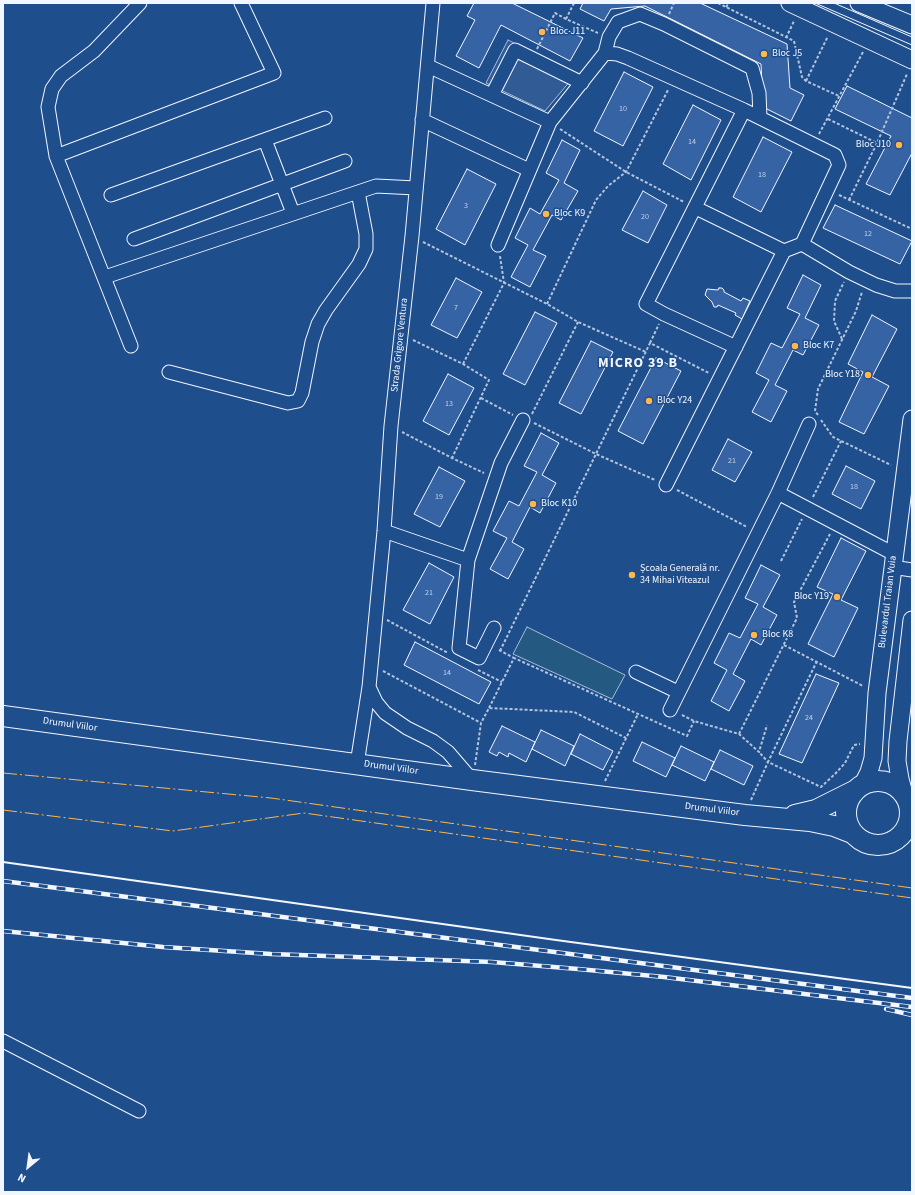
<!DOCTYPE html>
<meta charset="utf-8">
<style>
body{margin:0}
#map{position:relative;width:915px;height:1195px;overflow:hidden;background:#1f4e8c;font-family:"Source Sans 3",sans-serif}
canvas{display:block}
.frame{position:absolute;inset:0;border:4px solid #f2f6ff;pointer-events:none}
.north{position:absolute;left:8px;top:1147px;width:40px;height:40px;-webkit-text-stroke:3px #1f4e8c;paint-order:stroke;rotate:209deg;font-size:11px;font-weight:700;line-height:16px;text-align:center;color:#f2f6ff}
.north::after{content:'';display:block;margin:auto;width:14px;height:18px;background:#f2f6ff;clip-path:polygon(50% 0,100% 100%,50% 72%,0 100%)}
</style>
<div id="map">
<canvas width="915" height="1195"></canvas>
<div class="frame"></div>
<div class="north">N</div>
</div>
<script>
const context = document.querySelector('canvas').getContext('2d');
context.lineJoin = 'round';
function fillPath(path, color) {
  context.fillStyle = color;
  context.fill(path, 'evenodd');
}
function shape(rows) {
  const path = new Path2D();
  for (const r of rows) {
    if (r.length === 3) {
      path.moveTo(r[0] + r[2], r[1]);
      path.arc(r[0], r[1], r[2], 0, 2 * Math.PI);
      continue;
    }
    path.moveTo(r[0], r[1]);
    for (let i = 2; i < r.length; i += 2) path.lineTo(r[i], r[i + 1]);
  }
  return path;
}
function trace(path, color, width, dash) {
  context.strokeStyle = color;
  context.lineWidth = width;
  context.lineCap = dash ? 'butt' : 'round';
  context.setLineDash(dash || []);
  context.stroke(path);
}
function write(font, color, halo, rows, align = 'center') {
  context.font = font + ' "Source Sans 3",sans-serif';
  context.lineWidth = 3;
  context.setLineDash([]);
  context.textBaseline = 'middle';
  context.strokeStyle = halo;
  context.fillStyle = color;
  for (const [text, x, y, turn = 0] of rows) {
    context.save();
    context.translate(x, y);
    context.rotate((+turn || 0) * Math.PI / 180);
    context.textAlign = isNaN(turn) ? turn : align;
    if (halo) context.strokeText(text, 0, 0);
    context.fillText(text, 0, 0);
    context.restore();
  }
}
const green = shape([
 [527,627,625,675,612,699,513,654,527,627]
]);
const parking = shape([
 [508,40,576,74,545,111,486,83,508,40]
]);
const building = shape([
 [474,3,512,3,583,38,570,61,501,25,479,68,456,56,475,20,467,16,474,3],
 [583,3,700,3,787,44,790,88,804,95,791,121,763,107,761,64,645,6,611,9,604,21,580,9,583,3],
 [624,72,653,87,623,146,594,131,624,72],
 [847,86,912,118,912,153,890,195,866,184,891,136,835,109,847,86],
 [693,105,721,120,691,180,663,164,693,105],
 [763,137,792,152,761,212,733,197,763,137],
 [562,140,580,150,564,183,578,191,561,220,552,215,533,250,546,256,530,287,511,277,528,245,515,238,530,208,540,214,559,180,546,173,562,140],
 [467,169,496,184,465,245,436,229,467,169],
 [643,191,667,205,648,243,622,230,643,191],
 [835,205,912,241,900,264,823,228,835,205],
 [803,275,821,285,805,318,819,325,803,355,793,350,775,385,787,391,771,422,752,412,769,380,756,373,771,343,782,348,800,314,787,308,803,275],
 [456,278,482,292,457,338,431,325,456,278],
 [719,288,722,288,724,290,724,292,741,301,743,298,750,301,742,319,735,315,736,313,718,305,717,307,714,307,712,302,705,295,707,289,718,290,719,288],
 [535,312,557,323,525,385,503,374,535,312],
 [872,315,897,329,872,377,889,386,864,434,839,422,863,372,848,364,872,315],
 [591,341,613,352,581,414,559,403,591,341],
 [656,358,681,371,643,444,618,431,656,358],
 [448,374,474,388,449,435,423,421,448,374],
 [541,433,559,443,542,475,556,483,540,513,530,507,512,542,524,549,508,579,490,569,507,538,493,531,509,501,519,506,537,472,524,466,541,433],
 [728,439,752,452,735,482,712,470,728,439],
 [846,466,875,481,861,509,832,494,846,466],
 [439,467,465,481,440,527,414,514,439,467],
 [841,538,866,551,841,600,858,608,834,657,808,644,833,594,817,587,841,538],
 [429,563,454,577,430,624,403,610,429,563],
 [761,565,780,575,763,607,777,615,761,645,751,639,733,674,745,681,729,711,711,701,727,670,714,663,729,633,740,638,758,604,745,598,761,565],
 [415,642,491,682,479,704,404,665,415,642],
 [816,674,839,683,802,763,779,754,816,674],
 [502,726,535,742,526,762,509,753,508,757,499,752,497,756,489,752,502,726],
 [541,730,574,746,565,766,532,749,541,730],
 [580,734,613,751,603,770,571,754,580,734],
 [642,742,675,758,666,777,633,761,642,742],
 [681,746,714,762,705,781,672,765,681,746],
 [720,750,753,766,744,785,711,769,720,750]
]);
const path = shape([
 [574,3,566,19,598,33],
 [718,3,794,41,802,77,806,81,839,96],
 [726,7,729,3],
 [669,14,674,3],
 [786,38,794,21],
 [537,49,555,13,566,19],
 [806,81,828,36],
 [828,119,877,143],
 [560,129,626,172,684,202],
 [819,134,863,52],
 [839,195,912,229],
 [849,200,877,143,907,74],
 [423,242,547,304,578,322,646,352],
 [547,304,596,200,608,186,626,172,668,90],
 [842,339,834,321,835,301,844,282],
 [413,340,463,364,489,380,452,458],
 [650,343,659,324],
 [463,364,504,283,500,256],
 [481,398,513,415],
 [532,414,578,322],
 [818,415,815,411,818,389,856,311,862,292],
 [821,420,833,437,891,465],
 [534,423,596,454,655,480],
 [402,432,452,458,484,473],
 [677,490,747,527],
 [813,497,841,441],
 [781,561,802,519],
 [387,620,448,653],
 [784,645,863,686],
 [499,650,514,658],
 [500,651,650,343,709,373],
 [817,661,768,762,821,787,835,774,845,763,854,745,860,744],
 [478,670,502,682],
 [383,671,481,723],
 [489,708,514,658,687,736,694,721],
 [682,715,694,721,739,734,759,752,767,725],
 [739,734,797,618,794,602,830,534],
 [475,765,481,723,489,708,574,712,626,738],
 [605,781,638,714],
 [751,800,768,762,759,752]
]);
const minor = shape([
 [605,53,609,37,618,22,640,14,664,24,752,68,759,93,760,118],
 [428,66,550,122,605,53,617,54,628,58,744,110,835,155,839,165,802,244,849,272,876,285,895,291,912,291],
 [492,95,515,50,582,83],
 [422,120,529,170],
 [265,140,293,213],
 [56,156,274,73,241,3],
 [111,195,325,118],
 [696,208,784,251],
 [134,239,345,161],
 [498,245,550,122],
 [105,277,376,186,416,188],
 [131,346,56,156,48,107,52,89,61,76,94,51,140,3],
 [736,347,664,314,646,304,744,110],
 [169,372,288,403,298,401,302,393,312,342,318,324,326,310,359,264,366,249,366,234,358,192],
 [666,485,784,251,802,244],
 [778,493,894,554],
 [384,531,468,560,459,648,479,658,494,628],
 [468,560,501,463,523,420],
 [892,567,912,570],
 [636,672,678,692],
 [369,687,376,702,385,713,407,728,433,741,448,752,472,780],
 [670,710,778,493,809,424],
 [357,764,369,687,384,531,391,426,412,236,433,3],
 [3,1041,139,1111]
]);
const major = shape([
 [790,3,912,60],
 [859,3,912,25],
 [863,784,869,772,873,758,877,693,912,419],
 [904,794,900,779,897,761,898,741,912,620]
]);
const highway = shape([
 [3,716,472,780,745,815,810,821,834,826,852,833],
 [878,813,32],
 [795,815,816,810,854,791]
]);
const tram = shape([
 [815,3,912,45],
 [834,3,912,37]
]);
const rail = shape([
 [3,881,912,998],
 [3,931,163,947,271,954,492,962,578,969,664,977,912,1007],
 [886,1009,912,1015]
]);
const wall = shape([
 [3,862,556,940,912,988]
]);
const power = shape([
 [3,773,271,798,912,888],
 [3,810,173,831,304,813,912,898]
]);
const markers = [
 [542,32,4,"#ffb74d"],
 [764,54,4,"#ffb74d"],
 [899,145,4,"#ffb74d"],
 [546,214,4,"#ffb74d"],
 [795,346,4,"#ffb74d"],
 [868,375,4,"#ffb74d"],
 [649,401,4,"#ffb74d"],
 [533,504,4,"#ffb74d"],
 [632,575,4,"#ffb74d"],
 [837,597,4,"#ffb74d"],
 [754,635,4,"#ffb74d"]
];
const numberNames = [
 ["10",623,109],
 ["14",692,142],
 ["18",762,175],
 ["3",466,206],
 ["20",645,217],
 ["12",868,234],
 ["7",456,308],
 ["13",449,404],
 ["21",732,461],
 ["18",854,487],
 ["19",439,497],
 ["21",429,593],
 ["14",447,673],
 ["24",809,718]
];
const poiNames = [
 ["Bloc J11",550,32],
 ["Bloc J5",772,54],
 ["Bloc J10",891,145,"right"],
 ["Bloc K9",554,214],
 ["Bloc K7",803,346],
 ["Bloc Y18",860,375,"right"],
 ["Bloc Y24",657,401],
 ["Bloc K10",541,504],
 ["Școala Generală nr.",640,569],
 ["34 Mihai Viteazul",640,581],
 ["Bloc Y19",829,597,"right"],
 ["Bloc K8",762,635]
];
const streetNames = [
 ["Strada Grigore Ventura",400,345,-84],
 ["Bulevardul Traian Vuia",888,602,-83],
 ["Drumul Viilor",70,725,8],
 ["Drumul Viilor",391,768,8],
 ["Drumul Viilor",712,810,7]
];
const districtNames = [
 ["MICRO 39 B",638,364]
];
fillPath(green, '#245a82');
trace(green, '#a8bbd7', 1);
fillPath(parking, '#305b95');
trace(parking, '#a8bbd7', 1);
fillPath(building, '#3563a3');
trace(building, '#f2f6ff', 1);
trace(minor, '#f2f6ff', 15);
trace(major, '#f2f6ff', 19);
trace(highway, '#f2f6ff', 22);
trace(path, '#b3c4dc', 2, [3, 2]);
trace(minor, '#1f4e8c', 13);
trace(major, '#1f4e8c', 17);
trace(highway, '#1f4e8c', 20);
trace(tram, '#f2f6ff', 1);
trace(rail, '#f2f6ff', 4.5);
trace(rail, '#1f4e8c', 3, [9]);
trace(wall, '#f2f6ff', 2);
trace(power, '#ffb74d', 1, [14, 3, 2, 3]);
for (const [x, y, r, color] of markers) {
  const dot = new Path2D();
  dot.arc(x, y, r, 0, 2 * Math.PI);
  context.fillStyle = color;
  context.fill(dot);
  trace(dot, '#1f4e8c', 1.5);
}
write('8px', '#c3d1e8', null, numberNames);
write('10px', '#f2f6ff', '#1f4e8c', poiNames, 'left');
write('10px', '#f2f6ff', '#1f4e8c', streetNames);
context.letterSpacing = '1px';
write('bold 14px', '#f2f6ff', '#1f4e8c', districtNames);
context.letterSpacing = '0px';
</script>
